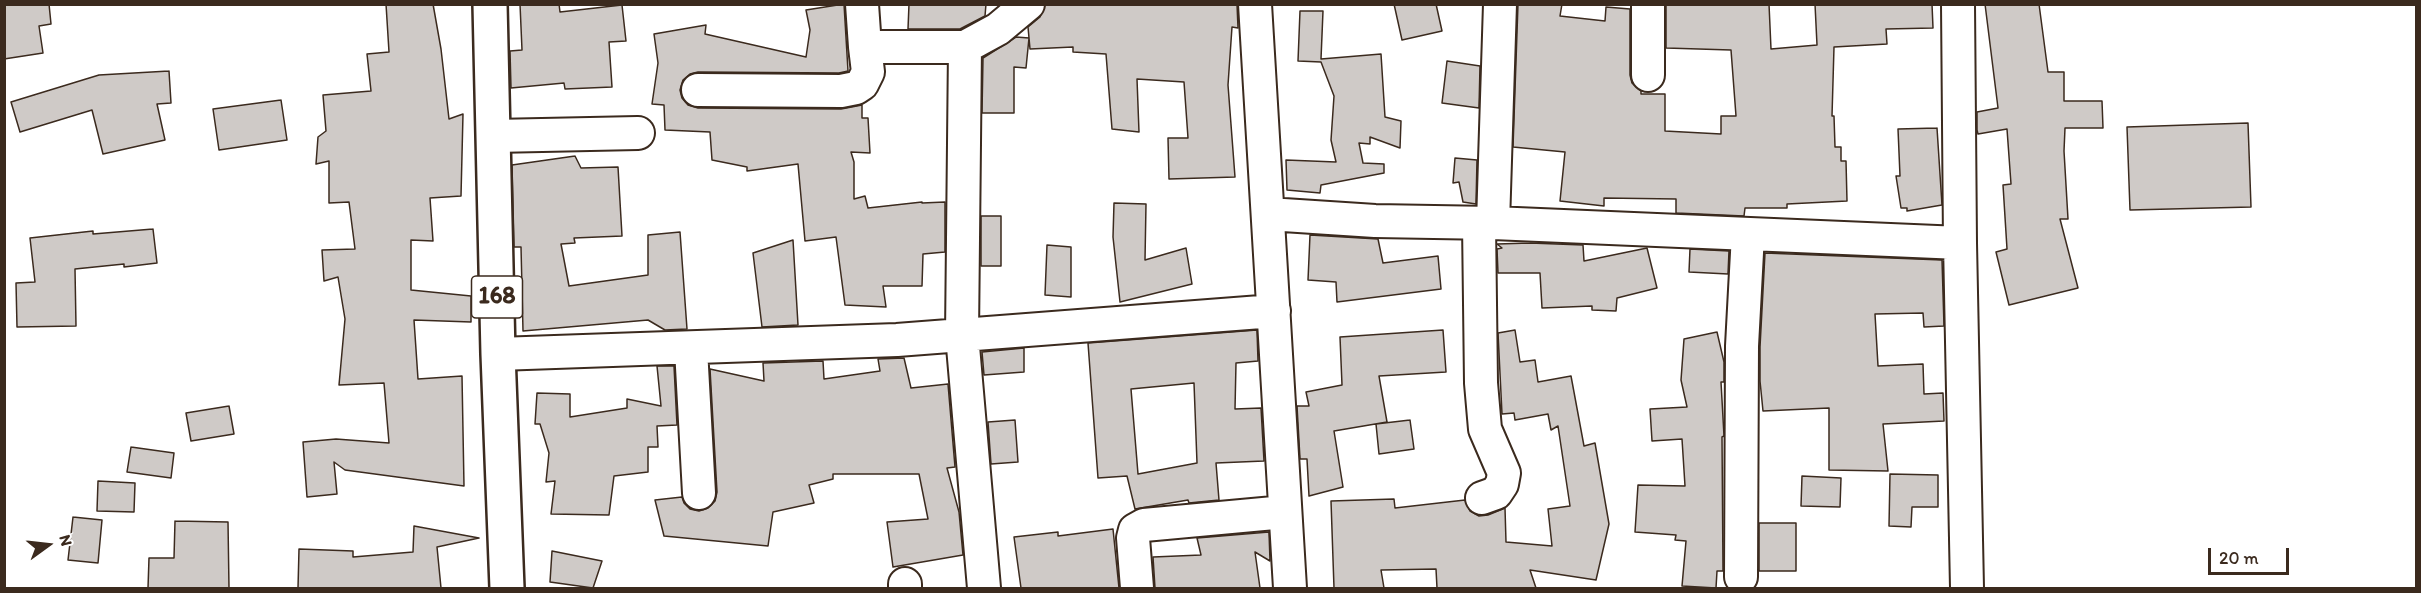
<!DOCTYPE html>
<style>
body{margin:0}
#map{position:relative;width:2421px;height:593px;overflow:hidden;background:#fff;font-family:Itim,sans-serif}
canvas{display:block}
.frame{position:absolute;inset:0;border:6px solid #3b2a1e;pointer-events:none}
.north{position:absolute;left:18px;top:515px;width:60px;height:60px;-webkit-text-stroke:4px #fff;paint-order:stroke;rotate:75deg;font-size:16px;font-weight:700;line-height:24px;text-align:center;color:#3b2a1e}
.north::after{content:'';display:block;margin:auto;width:21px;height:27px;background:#3b2a1e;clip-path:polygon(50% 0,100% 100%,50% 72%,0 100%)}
.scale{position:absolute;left:2208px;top:548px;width:81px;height:27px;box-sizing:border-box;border:3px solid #3b2a1e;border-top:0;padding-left:8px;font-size:18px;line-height:21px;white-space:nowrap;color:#3b2a1e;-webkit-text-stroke:4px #fff;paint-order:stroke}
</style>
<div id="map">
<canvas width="2421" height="593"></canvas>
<div class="frame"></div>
<div class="north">N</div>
<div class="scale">20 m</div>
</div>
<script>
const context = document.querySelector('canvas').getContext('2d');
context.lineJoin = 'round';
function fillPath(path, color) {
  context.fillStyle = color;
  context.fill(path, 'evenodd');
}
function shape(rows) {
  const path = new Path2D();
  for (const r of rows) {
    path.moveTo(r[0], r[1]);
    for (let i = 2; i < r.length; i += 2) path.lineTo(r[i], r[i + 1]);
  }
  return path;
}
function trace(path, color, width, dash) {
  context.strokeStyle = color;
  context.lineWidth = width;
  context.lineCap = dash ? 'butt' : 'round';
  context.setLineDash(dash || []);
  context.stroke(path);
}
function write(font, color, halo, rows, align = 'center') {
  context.font = font + ' Itim,sans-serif';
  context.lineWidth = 4.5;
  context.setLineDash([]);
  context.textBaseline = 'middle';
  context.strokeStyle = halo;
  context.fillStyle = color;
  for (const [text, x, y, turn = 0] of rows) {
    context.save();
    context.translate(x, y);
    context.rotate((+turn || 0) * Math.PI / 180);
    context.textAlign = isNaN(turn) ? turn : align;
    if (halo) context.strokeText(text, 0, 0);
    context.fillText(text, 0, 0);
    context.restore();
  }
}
const building = shape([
 [4,4,49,4,51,24,39,26,43,53,4,59,4,4],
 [386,4,433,4,441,49,449,119,463,114,461,196,430,198,433,241,411,240,411,290,471,296,471,322,414,320,418,379,462,376,464,486,345,470,334,462,337,494,307,497,303,442,336,439,389,443,384,383,339,385,345,319,338,277,324,281,322,250,355,249,349,202,329,203,329,161,316,164,318,137,326,131,323,95,371,91,367,54,389,52,386,4],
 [520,4,559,4,560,12,622,5,626,41,609,42,612,87,565,89,564,83,511,88,510,51,522,50,520,4],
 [844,4,848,71,839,73,698,72,690,74,683,80,680,90,682,98,688,105,698,108,841,109,862,105,862,118,868,118,870,153,851,152,854,162,854,199,865,196,868,208,922,202,922,203,945,202,945,252,923,254,922,286,883,286,886,307,845,305,836,237,805,241,798,164,747,171,747,167,712,160,710,132,665,130,664,105,652,104,658,63,654,34,706,25,705,34,806,57,810,30,806,10,844,4],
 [909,4,986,4,985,16,960,29,908,29,909,4],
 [1045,4,1237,4,1238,28,1232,27,1228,85,1235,177,1169,179,1168,138,1188,138,1184,82,1137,79,1139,132,1112,129,1106,54,1073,52,1073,47,1030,49,1028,27,1040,17,1045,4],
 [1394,4,1436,4,1442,31,1402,40,1394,4],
 [1518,4,1562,4,1560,16,1605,21,1606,7,1630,9,1630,75,1632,83,1641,91,1641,94,1665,94,1665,131,1721,134,1721,116,1736,116,1731,50,1666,48,1666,4,1769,4,1771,49,1817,45,1815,4,1932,4,1933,28,1886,29,1887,44,1834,47,1832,116,1834,116,1835,147,1841,147,1841,161,1846,161,1847,201,1787,204,1787,208,1745,208,1744,216,1676,213,1676,199,1604,198,1604,206,1560,201,1565,152,1513,147,1518,4],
 [1985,4,2039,4,2048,72,2064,72,2064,101,2102,101,2103,128,2065,128,2064,151,2068,219,2060,219,2078,288,2009,305,1996,252,2007,249,2003,185,2011,184,2007,129,1978,134,1977,130,1977,112,1998,108,1985,4],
 [1300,11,1323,11,1321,59,1381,54,1385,117,1401,121,1400,148,1370,137,1370,144,1359,143,1363,163,1384,164,1384,173,1321,185,1320,193,1287,190,1286,160,1336,162,1331,140,1334,96,1321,62,1298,61,1300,11],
 [1016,37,1029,38,1026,68,1014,67,1014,113,982,113,983,58,1016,37],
 [1447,61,1480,66,1479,108,1442,103,1447,61],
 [169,71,171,103,157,104,165,140,103,154,92,110,20,132,11,102,99,75,169,71],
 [281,100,287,140,219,150,213,109,281,100],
 [2248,123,2251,207,2130,210,2127,127,2248,123],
 [1937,128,1942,205,1907,211,1907,208,1901,208,1896,176,1900,176,1898,129,1937,128],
 [575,156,581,168,618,167,622,236,574,238,575,243,561,244,569,286,648,275,648,235,680,232,687,329,665,330,648,320,523,331,521,247,514,247,512,165,575,156],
 [1455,158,1477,160,1476,204,1463,202,1459,182,1453,183,1455,158],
 [1114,203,1146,204,1145,260,1186,248,1192,284,1120,302,1113,237,1114,203],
 [981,216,1001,216,1001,266,981,266,981,216],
 [153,229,157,263,124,267,124,264,75,269,76,326,17,327,16,283,35,282,30,238,93,231,93,234,153,229],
 [1310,235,1378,239,1383,263,1438,256,1441,289,1337,302,1336,282,1308,280,1310,235],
 [793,240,798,325,762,327,753,253,793,240],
 [1530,243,1583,245,1584,261,1647,248,1657,288,1617,298,1616,311,1592,310,1592,306,1542,308,1540,273,1498,273,1497,249,1502,248,1497,244,1530,243],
 [1047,245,1071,247,1071,297,1045,295,1047,245],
 [1690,249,1729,251,1728,274,1689,272,1690,249],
 [1765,253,1942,260,1944,326,1924,327,1923,313,1875,314,1878,366,1923,364,1924,394,1943,393,1944,421,1883,424,1888,471,1829,470,1829,408,1763,411,1760,381,1760,347,1765,253],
 [1257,330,1258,361,1236,363,1235,409,1261,408,1264,461,1216,463,1219,500,1189,503,1188,500,1135,509,1127,476,1098,478,1088,343,1257,330],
 [1194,383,1197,463,1138,474,1131,389,1194,383],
 [1443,330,1446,372,1379,376,1387,422,1334,431,1343,487,1309,496,1307,459,1300,459,1297,406,1309,406,1306,392,1342,385,1340,337,1443,330],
 [1515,330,1520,362,1535,360,1538,382,1571,376,1584,446,1595,443,1609,524,1596,580,1530,570,1536,588,1437,588,1436,569,1381,570,1384,588,1334,588,1331,501,1394,499,1395,508,1465,500,1470,511,1479,516,1488,515,1505,508,1506,542,1552,546,1548,509,1570,506,1558,426,1551,430,1548,414,1515,420,1514,413,1502,414,1498,333,1515,330],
 [1717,332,1724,362,1724,382,1721,382,1724,436,1722,437,1723,571,1717,571,1716,588,1682,586,1686,541,1675,540,1676,535,1635,532,1638,485,1685,486,1682,439,1652,441,1650,409,1687,407,1681,380,1684,339,1717,332],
 [1024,348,1024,372,984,375,982,352,1024,348],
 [904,358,911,388,948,384,955,467,947,468,959,512,963,555,893,567,887,522,928,519,919,474,833,474,833,479,809,485,814,503,773,512,768,546,664,536,655,500,682,497,684,503,690,509,699,511,708,508,715,501,717,492,710,369,764,381,763,363,823,361,824,379,880,371,878,359,904,358],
 [657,366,674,366,677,425,657,426,658,447,648,447,648,472,614,476,609,515,551,514,555,481,546,482,549,453,540,424,535,424,537,393,570,394,570,417,627,408,627,399,661,406,657,366],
 [229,406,234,434,191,441,186,413,229,406],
 [1015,420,1018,462,991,464,988,422,1015,420],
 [1410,420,1414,449,1379,454,1376,424,1410,420],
 [131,447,174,453,171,478,127,472,131,447],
 [1890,474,1938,475,1938,507,1912,507,1911,527,1889,526,1890,474],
 [1802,476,1841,478,1840,507,1801,506,1802,476],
 [98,481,135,483,134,512,97,511,98,481],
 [73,517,102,520,98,563,68,560,73,517],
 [175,521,228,522,229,588,148,588,149,558,174,558,175,521],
 [1759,523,1796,523,1796,571,1759,571,1759,523],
 [414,526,479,538,437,547,441,588,298,588,299,549,353,551,353,557,413,552,414,526],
 [1113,529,1119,588,1021,588,1014,537,1058,532,1058,536,1113,529],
 [1269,532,1270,561,1255,552,1260,588,1155,588,1153,557,1201,555,1197,538,1269,532],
 [552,551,602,561,593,588,550,582,552,551]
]);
const street = shape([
 [862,4,865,47,965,47,962,335,984,588],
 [1255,4,1290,588],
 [1648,4,1648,75],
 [1958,4,1960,243,1967,588],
 [965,47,998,29,1028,4],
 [698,90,841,91,856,88,862,84,868,72,865,47],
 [494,136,638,133],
 [1268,214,1375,221,1493,223,1960,243],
 [1479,223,1481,383,1485,429,1504,473,1502,484,1496,493,1482,498],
 [1493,223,1500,4],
 [691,349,699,493],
 [498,354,897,340,1274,311],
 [1741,577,1742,346,1748,234],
 [905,584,905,588],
 [1137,588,1133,538,1135,530,1144,525,1285,512]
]);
const primary = shape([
 [490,4,498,354,507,588]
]);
const shields = [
 [497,297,51]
];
const shieldNames = [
 ["168",497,297]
];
fillPath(building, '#cfcac7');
trace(building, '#3b2a1e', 1.5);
trace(street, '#3b2a1e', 36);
trace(primary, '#3b2a1e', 38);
trace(street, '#fff', 32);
trace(primary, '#fff', 33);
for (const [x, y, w] of shields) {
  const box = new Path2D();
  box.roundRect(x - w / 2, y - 21, w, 42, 4.5);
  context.fillStyle = '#fff';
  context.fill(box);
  trace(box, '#3b2a1e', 1.5);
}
write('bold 24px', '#3b2a1e', null, shieldNames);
</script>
